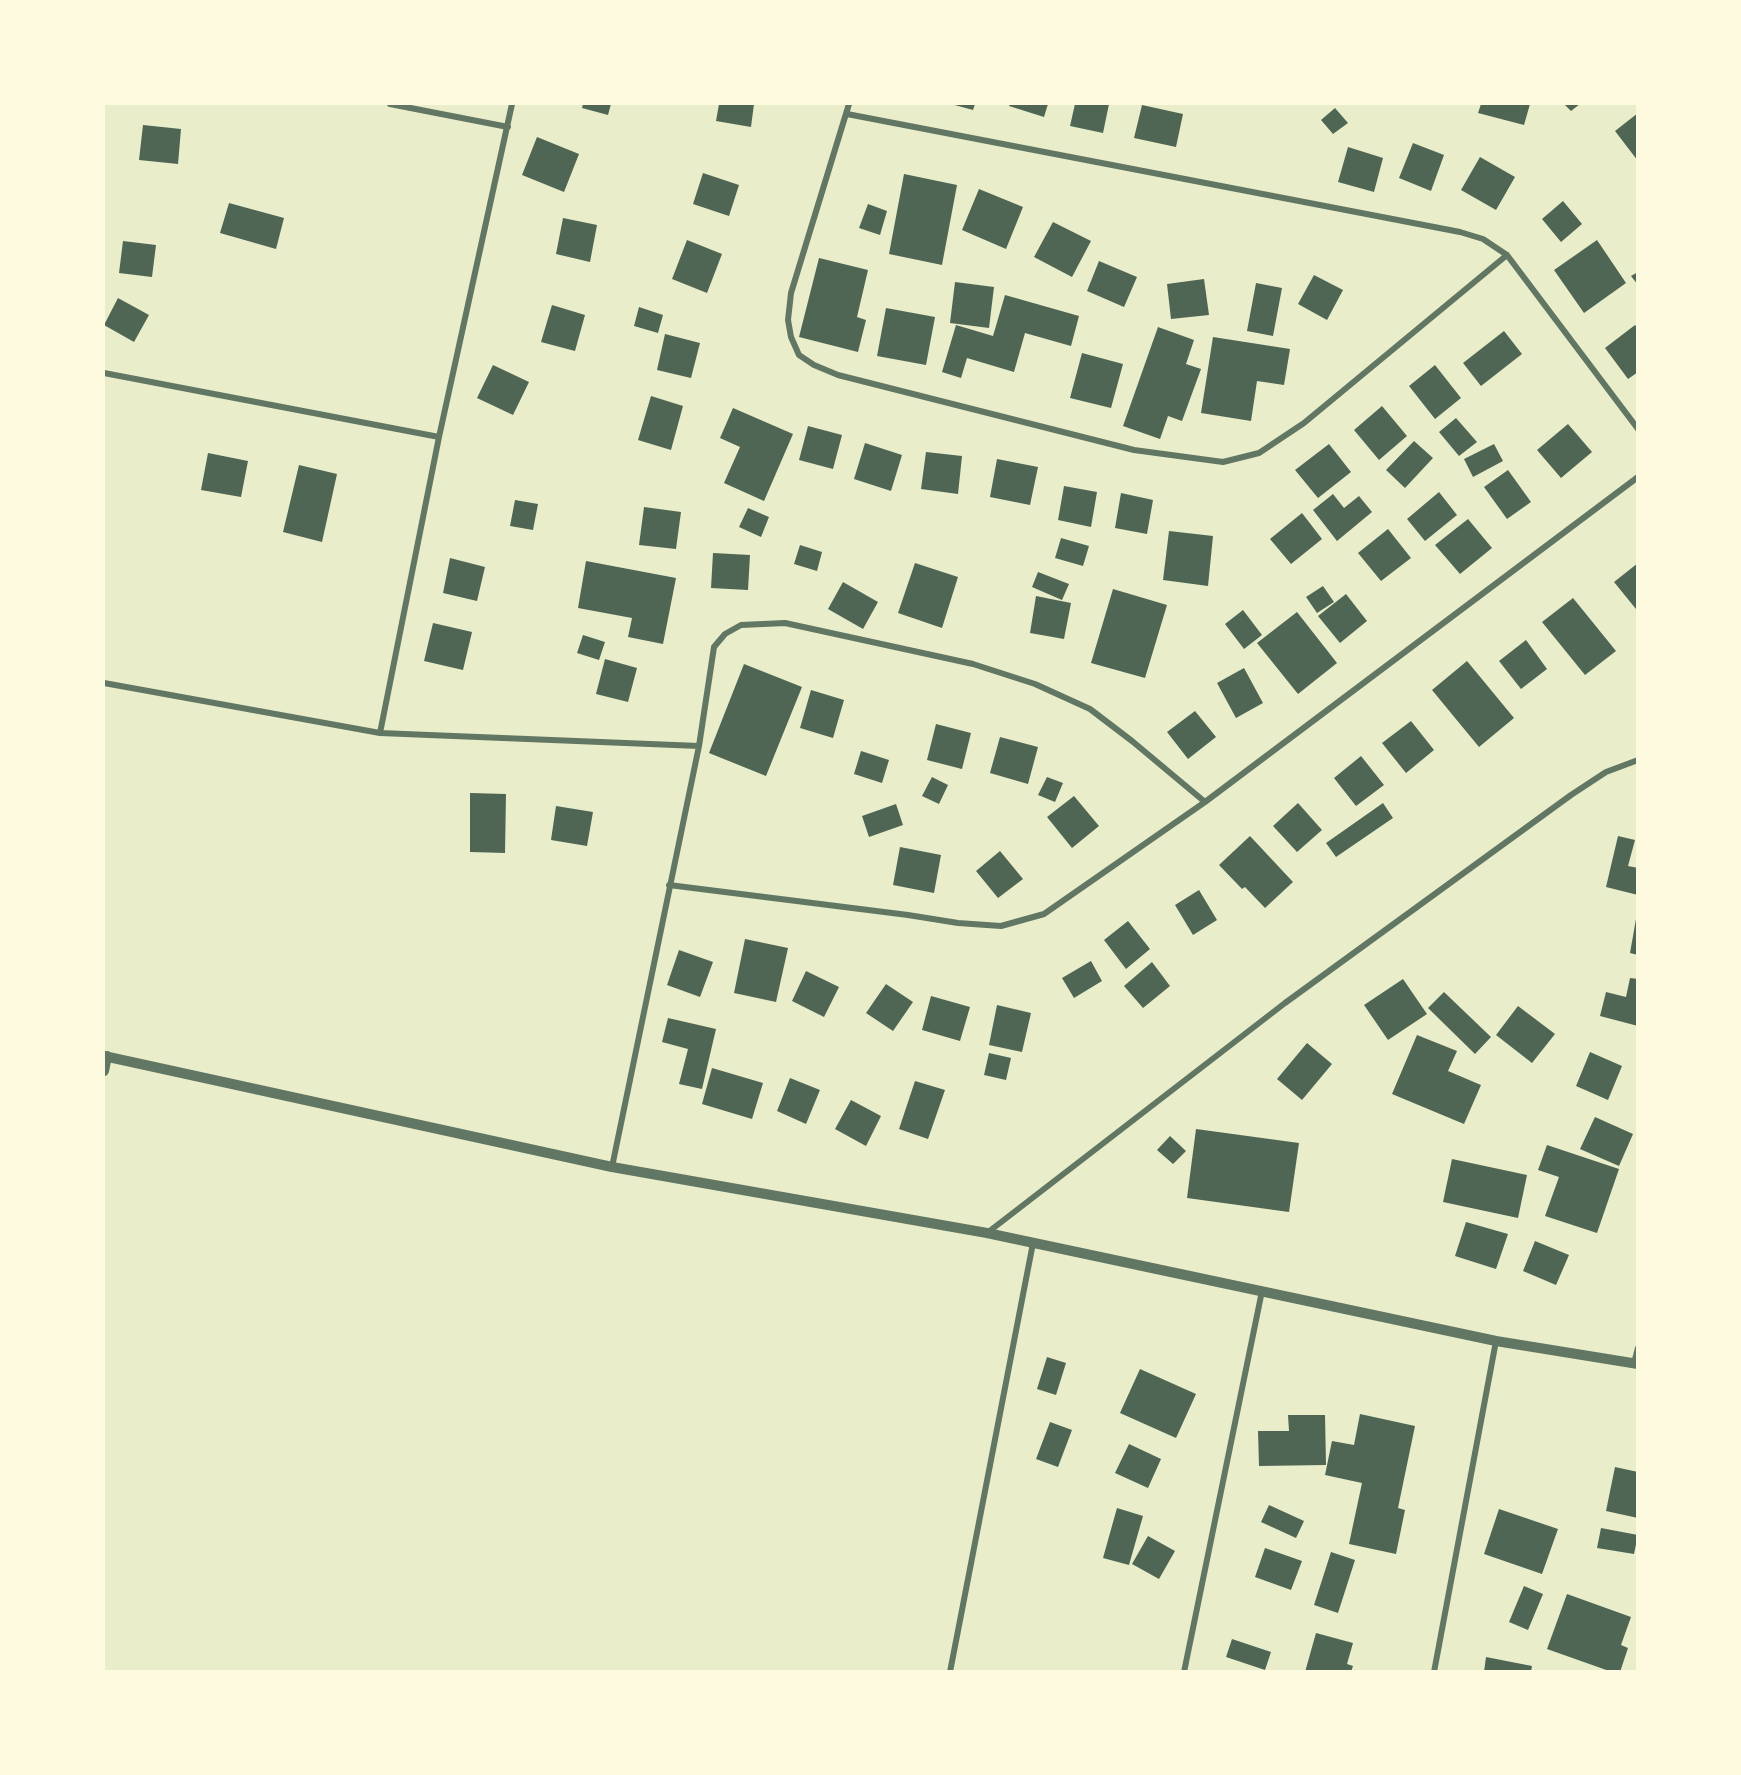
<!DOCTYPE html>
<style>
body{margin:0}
#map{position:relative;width:1741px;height:1775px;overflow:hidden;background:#e9edc9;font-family:"Zilla Slab",serif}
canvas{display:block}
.frame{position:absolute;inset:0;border:105px solid #fefae0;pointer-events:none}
</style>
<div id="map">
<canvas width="1741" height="1775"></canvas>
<div class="frame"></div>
</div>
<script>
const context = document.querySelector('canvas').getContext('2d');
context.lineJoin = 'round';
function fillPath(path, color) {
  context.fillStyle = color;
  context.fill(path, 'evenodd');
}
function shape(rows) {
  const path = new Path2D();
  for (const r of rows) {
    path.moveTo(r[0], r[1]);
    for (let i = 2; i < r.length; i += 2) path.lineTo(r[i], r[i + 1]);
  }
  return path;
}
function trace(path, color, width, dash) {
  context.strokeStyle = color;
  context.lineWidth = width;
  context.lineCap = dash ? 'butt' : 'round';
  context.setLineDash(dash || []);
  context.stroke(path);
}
const building = shape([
 [583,104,611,104,608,115,582,108],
 [719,104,754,104,751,127,716,121],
 [951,104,975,104,973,110],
 [1010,104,1048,104,1044,117,1009,106],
 [1075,104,1109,104,1103,133,1070,126],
 [1481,104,1530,104,1524,125,1478,113],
 [1564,104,1580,104,1571,111],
 [1142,105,1183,114,1176,147,1134,138],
 [1335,108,1348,123,1333,134,1321,120],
 [1638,113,1638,161,1615,131],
 [143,125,181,129,178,164,139,160],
 [537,137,579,154,564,192,522,175],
 [1413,143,1444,155,1431,191,1399,178],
 [1348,147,1383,158,1374,192,1338,182],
 [1480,157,1515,177,1496,210,1461,190],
 [703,173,739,185,729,216,693,204],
 [904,174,957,185,942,265,889,254],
 [979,189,1023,207,1006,249,962,230],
 [1563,201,1582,224,1561,242,1542,219],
 [229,203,284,218,276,249,220,233],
 [868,204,887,211,880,235,859,228],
 [563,218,597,225,590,262,556,254],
 [1053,222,1091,241,1072,277,1034,257],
 [687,240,722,254,707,293,672,279],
 [1597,240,1626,283,1584,313,1554,270],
 [123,241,156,245,152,277,119,273],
 [819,258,868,270,857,317,866,320,858,352,799,337],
 [1099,261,1137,277,1124,307,1087,291],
 [1638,272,1638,285,1631,276],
 [1314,275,1343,290,1327,320,1298,304],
 [1204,279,1209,315,1171,319,1167,284],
 [955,282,994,287,989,328,950,323],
 [1256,283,1282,288,1273,336,1247,331],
 [1005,295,1079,316,1071,346,1025,333,1014,372,967,358,961,378,942,372,956,325,993,336],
 [118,298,149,315,134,342,104,325],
 [552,305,585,315,575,351,541,342],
 [639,307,663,315,658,333,634,326],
 [886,308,935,317,926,365,877,356],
 [1635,325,1638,329,1638,372,1628,379,1605,348],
 [1158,327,1194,340,1186,364,1201,369,1182,421,1168,416,1160,439,1123,426],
 [1504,331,1522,354,1481,386,1463,363],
 [665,334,700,343,691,378,657,370],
 [1213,337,1290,349,1284,385,1257,381,1251,421,1201,413],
 [1082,353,1123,364,1111,408,1070,398],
 [493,365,529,382,513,415,477,398],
 [1435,365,1461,398,1435,419,1409,386],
 [651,396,683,406,671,450,638,440],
 [1382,406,1407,436,1379,460,1354,430],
 [733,408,793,434,764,501,724,483,740,447,720,438],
 [1456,418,1477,442,1459,456,1439,432],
 [1568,424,1592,452,1561,478,1537,450],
 [808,426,842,435,833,469,799,460],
 [1414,441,1433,458,1405,488,1386,470],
 [865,443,902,455,891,491,854,479],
 [1329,444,1351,472,1318,498,1295,470],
 [1494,444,1503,461,1473,477,1464,459],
 [926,452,962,456,958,494,921,489],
 [208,453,248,461,241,497,201,490],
 [997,459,1038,467,1030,505,990,497],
 [299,465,337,474,322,542,283,532],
 [1508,470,1531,502,1507,519,1484,487],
 [1064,486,1097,492,1091,527,1058,520],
 [1439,492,1457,515,1425,541,1407,519],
 [1121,493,1153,500,1147,534,1115,528],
 [1333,494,1344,508,1359,496,1372,512,1337,541,1313,510],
 [515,500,538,504,533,530,510,526],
 [644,507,681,512,676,549,639,545],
 [748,508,769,517,761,537,739,527],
 [1302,513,1322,539,1291,564,1270,539],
 [1468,519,1492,548,1460,574,1435,545],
 [1388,529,1411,558,1381,581,1358,553],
 [1169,531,1213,536,1208,586,1163,580],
 [1061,538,1089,546,1083,566,1055,558],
 [800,545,822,552,817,571,794,564],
 [713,553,750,555,748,590,711,588],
 [450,558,485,567,477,601,443,593],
 [586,561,676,578,663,644,628,637,632,618,578,608],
 [915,563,958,577,942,628,898,613],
 [1638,563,1638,608,1636,609,1614,582],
 [1038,572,1069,584,1062,600,1032,587],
 [843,582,878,602,863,629,828,609],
 [1323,586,1334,602,1317,613,1306,597],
 [1113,589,1167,605,1145,678,1091,663],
 [1346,594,1367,621,1340,643,1318,616],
 [1036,596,1071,603,1064,639,1030,633],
 [1573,598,1616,651,1585,675,1542,622],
 [1243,610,1262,635,1244,649,1225,624],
 [1297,612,1337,663,1298,694,1257,643],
 [433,623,472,632,463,670,424,661],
 [583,635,605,642,599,660,577,653],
 [1526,640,1547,669,1521,689,1499,661],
 [605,659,637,668,628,702,596,694],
 [1467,661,1514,718,1479,747,1432,690],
 [744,664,802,687,766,776,709,753],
 [1244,668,1263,703,1236,718,1217,683],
 [811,690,844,700,833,738,800,728],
 [1195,711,1216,737,1188,759,1167,732],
 [1411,721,1434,750,1406,773,1382,743],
 [936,724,971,733,962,769,927,760],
 [1000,737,1038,747,1028,784,990,773],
 [861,751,889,760,882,783,854,774],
 [1361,756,1384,785,1356,806,1334,778],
 [932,777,948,785,939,804,922,796],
 [1047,777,1063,783,1055,802,1038,795],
 [470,793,506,794,505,853,470,852],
 [1074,796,1099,826,1072,848,1047,817],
 [1298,803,1322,830,1297,852,1273,826],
 [1383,803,1393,818,1336,857,1326,843],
 [896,804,903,825,869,837,862,816],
 [556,806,593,812,587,846,551,840],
 [1250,836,1293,882,1265,908,1245,887,1242,889,1219,865],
 [1618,836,1635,840,1628,866,1638,868,1638,895,1606,887],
 [900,847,941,855,934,893,893,885],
 [1000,851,1023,879,998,898,976,871],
 [1199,890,1217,920,1193,935,1175,905],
 [1636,919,1638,919,1638,955,1630,953],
 [1128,921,1150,949,1126,969,1104,940],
 [745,939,788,948,776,1002,734,993],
 [679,950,713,962,700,997,667,985],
 [1091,961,1102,981,1074,998,1062,978],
 [1152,962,1170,986,1143,1008,1124,986],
 [806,971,839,987,824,1017,792,1001],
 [1630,978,1638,979,1638,1026,1600,1016,1606,992,1626,997],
 [1403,979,1427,1014,1388,1040,1364,1005],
 [886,984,913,1002,893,1031,866,1013],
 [1444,992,1491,1037,1475,1054,1428,1008],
 [931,996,970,1007,960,1041,922,1030],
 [997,1005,1031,1013,1022,1052,989,1045],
 [1518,1006,1555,1034,1532,1063,1496,1035],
 [668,1018,716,1029,702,1089,679,1084,688,1049,662,1042],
 [1417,1035,1457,1051,1448,1071,1481,1085,1464,1124,1392,1094],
 [1307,1043,1332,1064,1302,1100,1277,1079],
 [1590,1052,1622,1066,1608,1100,1576,1086],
 [989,1053,1011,1058,1006,1080,984,1075],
 [712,1068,763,1083,752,1119,702,1104],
 [790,1078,820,1090,806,1124,777,1111],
 [915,1081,945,1090,928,1139,899,1129],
 [851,1100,881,1116,866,1146,835,1129],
 [1595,1117,1633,1134,1619,1166,1580,1149],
 [1196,1129,1299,1143,1289,1212,1187,1198],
 [1170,1136,1186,1151,1173,1164,1157,1150],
 [1547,1145,1619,1169,1597,1233,1545,1216,1559,1177,1538,1170],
 [1452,1159,1527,1175,1518,1218,1443,1202],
 [1466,1222,1508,1234,1496,1269,1455,1256],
 [1535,1241,1569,1255,1556,1285,1523,1271],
 [1047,1357,1066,1363,1056,1395,1037,1389],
 [1140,1369,1196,1394,1176,1438,1120,1413],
 [1360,1414,1415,1426,1398,1508,1405,1510,1396,1554,1349,1544,1362,1483,1325,1475,1332,1441,1354,1445],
 [1288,1415,1325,1415,1326,1465,1259,1466,1258,1431,1289,1431],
 [1050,1422,1072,1430,1058,1467,1036,1459],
 [1129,1444,1161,1459,1148,1488,1115,1473],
 [1615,1467,1638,1472,1638,1518,1606,1511],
 [1269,1505,1304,1521,1296,1538,1261,1522],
 [1117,1508,1143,1516,1129,1565,1103,1558],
 [1499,1509,1558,1529,1542,1574,1484,1554],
 [1601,1528,1638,1535,1634,1554,1597,1548],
 [1148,1536,1175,1551,1159,1579,1132,1564],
 [1265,1548,1302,1561,1291,1590,1255,1577],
 [1331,1552,1355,1560,1338,1613,1314,1605],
 [1524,1586,1543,1594,1528,1630,1509,1622],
 [1567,1594,1631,1617,1621,1645,1628,1648,1620,1672,1612,1672,1547,1649],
 [1316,1633,1353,1643,1347,1664,1353,1666,1351,1672,1305,1672],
 [1232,1639,1271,1652,1265,1670,1226,1657],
 [1486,1657,1532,1666,1531,1672,1484,1672]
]);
const minor = shape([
 [390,104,508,127],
 [849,104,791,293,788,320,791,337,799,355,814,365,838,375,1134,450,1223,462,1259,453,1304,423,1507,255],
 [847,114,1460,232,1483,239,1507,255,1638,429],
 [104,373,439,437],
 [104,683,380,733,699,746],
 [380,733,439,437,512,104],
 [669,885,908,915,958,923,1001,926,1044,914,1205,802,1638,477],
 [612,1167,699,746,714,647,725,634,741,625,785,623,973,664,1035,684,1090,709,1132,741,1205,802],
 [987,1233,1285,1003,1571,795,1606,772,1638,760],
 [1634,1363,1638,1348],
 [950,1672,1033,1243],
 [1184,1672,1262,1291],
 [1434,1672,1496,1341]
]);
const tertiary = shape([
 [104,1056,612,1167,987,1233,1496,1341,1638,1364],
 [104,1071,107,1056]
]);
fillPath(building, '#4f6655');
trace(minor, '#617663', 6);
trace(tertiary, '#617663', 10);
</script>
